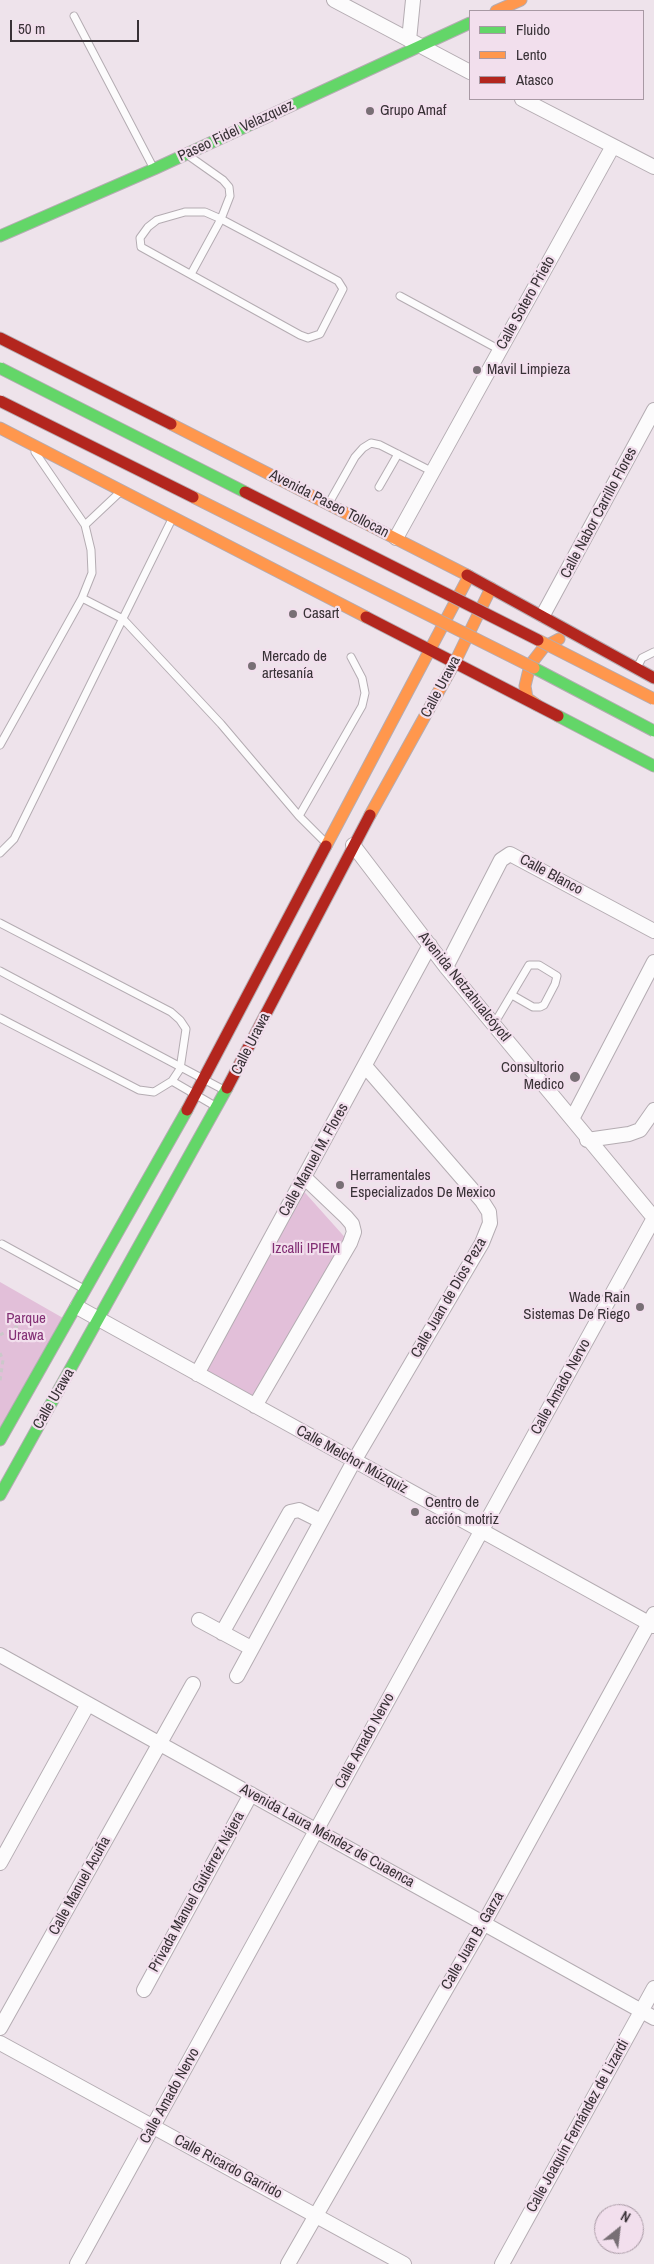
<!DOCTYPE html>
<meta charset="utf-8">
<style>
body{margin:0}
#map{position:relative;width:654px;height:2264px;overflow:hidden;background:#eee3eb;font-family:"Archivo Narrow",sans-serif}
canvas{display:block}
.legend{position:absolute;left:469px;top:10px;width:175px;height:90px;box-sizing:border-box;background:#f2dfed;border:1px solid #a899a4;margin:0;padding:6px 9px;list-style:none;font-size:15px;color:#383136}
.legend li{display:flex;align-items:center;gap:10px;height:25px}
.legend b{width:25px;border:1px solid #a899a4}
.north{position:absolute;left:594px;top:2204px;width:50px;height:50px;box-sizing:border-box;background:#f2dfed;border:1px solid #a899a4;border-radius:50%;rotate:29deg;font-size:14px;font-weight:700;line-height:20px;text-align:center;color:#383136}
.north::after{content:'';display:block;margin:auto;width:18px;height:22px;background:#786f75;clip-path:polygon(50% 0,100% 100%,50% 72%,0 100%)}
.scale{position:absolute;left:10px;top:20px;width:129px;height:22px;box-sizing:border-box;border:2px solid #383136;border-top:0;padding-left:6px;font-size:15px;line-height:18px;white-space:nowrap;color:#383136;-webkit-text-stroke:4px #f2dfed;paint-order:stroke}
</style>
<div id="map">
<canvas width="654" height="2264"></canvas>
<ul class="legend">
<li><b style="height:6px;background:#63d668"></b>Fluido</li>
<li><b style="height:6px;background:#ff974d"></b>Lento</li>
<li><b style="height:6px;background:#b3261e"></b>Atasco</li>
</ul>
<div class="north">N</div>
<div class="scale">50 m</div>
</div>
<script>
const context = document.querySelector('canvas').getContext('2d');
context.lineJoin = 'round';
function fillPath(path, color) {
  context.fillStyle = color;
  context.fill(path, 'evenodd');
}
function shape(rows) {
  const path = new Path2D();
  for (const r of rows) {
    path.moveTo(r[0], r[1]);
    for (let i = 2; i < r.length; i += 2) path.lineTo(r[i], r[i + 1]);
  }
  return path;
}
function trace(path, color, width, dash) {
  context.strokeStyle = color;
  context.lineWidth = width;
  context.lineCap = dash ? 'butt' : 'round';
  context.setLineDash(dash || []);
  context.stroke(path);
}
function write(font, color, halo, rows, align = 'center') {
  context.font = font + ' "Archivo Narrow",sans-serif';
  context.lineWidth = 4.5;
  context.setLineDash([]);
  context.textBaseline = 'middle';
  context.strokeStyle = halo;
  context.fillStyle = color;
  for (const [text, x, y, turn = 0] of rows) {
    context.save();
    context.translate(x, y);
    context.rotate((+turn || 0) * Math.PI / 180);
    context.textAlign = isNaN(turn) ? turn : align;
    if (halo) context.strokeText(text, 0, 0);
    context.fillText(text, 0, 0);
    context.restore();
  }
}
const green = shape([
 [299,1186,350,1243,255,1406,198,1374],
 [0,1282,63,1318,0,1431]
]);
const path = shape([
 [0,1335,30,1320,48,1317],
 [0,1353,3,1360,0,1381]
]);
const lane = shape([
 [74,16,154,169],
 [189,156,223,180,229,187,230,196,221,219,191,274],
 [185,212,205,212,221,219,338,281,343,289,320,334,308,338,300,335,141,247,140,238,148,227,157,220,185,212],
 [400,296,500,350],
 [379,487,398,454],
 [329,503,355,457,363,448,371,443,380,445,433,472],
 [85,525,119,493],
 [82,598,123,619,221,724,299,816,326,843],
 [637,668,642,658,654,652],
 [0,745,82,598,92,573,91,550,85,525,35,452],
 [299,816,362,706,365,693,362,678,351,657],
 [0,853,14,839,172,519],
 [0,923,171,1012,180,1020,186,1029,180,1069,172,1081,154,1092,139,1090,0,1018],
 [0,971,224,1090],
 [494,1024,529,965,539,965,557,976,555,984,544,1005,540,1007,533,1007,512,995],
 [172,1081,215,1106],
 [2,1244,84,1289]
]);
const street = shape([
 [334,0,470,72],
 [409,40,413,0],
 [522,99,654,167],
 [396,538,613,146],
 [543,615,654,410],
 [353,845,446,967,654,1218],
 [446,967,501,860,510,854,654,931],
 [572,1119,654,962],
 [587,1140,629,1134,640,1130,654,1110],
 [77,1307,654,1626],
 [197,1374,430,945],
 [255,1406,350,1243,354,1232,352,1224,346,1217,304,1177],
 [199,1620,251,1648],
 [222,1633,290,1512,299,1510,321,1521],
 [0,1655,654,2018],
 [237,1676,354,1461,482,1243,490,1223,489,1212,482,1201,365,1066],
 [0,1863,88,1704],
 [144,1990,251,1794],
 [0,2028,193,1684],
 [0,2043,404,2264],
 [77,2264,654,1218],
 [288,2264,484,1923,654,1614],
 [502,2264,654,1988]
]);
const fast = shape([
 [0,236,154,169,470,23],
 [558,716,654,766],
 [0,1440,187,1110],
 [0,1495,227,1088]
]);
const slow = shape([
 [496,11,521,0],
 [171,424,467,575],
 [0,428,366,617],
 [537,705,527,698,525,686,530,665,544,647,559,639],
 [370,815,455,662,491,588],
 [326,846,469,576]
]);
const jam = shape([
 [0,338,171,424],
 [467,575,654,678],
 [366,617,558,716],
 [227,1088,370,815],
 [187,1110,326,846]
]);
const fastBridge = shape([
 [0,368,245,492],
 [534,668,654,731]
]);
const slowBridge = shape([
 [193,497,534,668],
 [538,640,654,699]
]);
const jamBridge = shape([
 [0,401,193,497],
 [245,492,538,640]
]);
const markers = [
 [370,111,5,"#786f75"],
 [477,370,5,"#786f75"],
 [293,614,5,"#786f75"],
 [252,666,5,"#786f75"],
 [575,1077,6,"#786f75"],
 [340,1185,5,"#786f75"],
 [640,1307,5,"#786f75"],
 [415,1512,5,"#786f75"]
];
const poiNames = [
 ["Grupo Amaf",380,111],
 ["Mavil Limpieza",487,370],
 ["Casart",303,614],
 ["Mercado de",262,657],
 ["artesanía",262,674],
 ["Consultorio",564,1068,"right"],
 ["Medico",564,1085,"right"],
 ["Herramentales",350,1176],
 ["Especializados De Mexico",350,1193],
 ["Wade Rain",630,1298,"right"],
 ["Sistemas De Riego",630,1315,"right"],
 ["Centro de",425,1503],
 ["acción motriz",425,1520]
];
const streetNames = [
 ["Paseo Fidel Velazquez",236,131,-25],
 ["Calle Sotero Prieto",526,303,-61],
 ["Avenida Paseo Tollocan",329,504,27],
 ["Calle Nabor Carrillo Flores",599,513,-62],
 ["Calle Urawa",441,687,-62],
 ["Calle Blanco",551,875,28],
 ["Avenida Netzahualcóyotl",464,987,51],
 ["Calle Urawa",251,1044,-63],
 ["Calle Manuel M. Flores",314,1160,-61],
 ["Calle Juan de Dios Peza",449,1298,-60],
 ["Calle Amado Nervo",561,1387,-61],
 ["Calle Urawa",54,1399,-60],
 ["Calle Melchor Múzquiz",352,1460,29],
 ["Calle Amado Nervo",365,1741,-61],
 ["Avenida Laura Méndez de Cuaenca",327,1836,29],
 ["Calle Manuel Acuña",80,1886,-61],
 ["Privada Manuel Gutiérrez Nájera",197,1892,-61],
 ["Calle Juan B. Garza",473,1941,-60],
 ["Calle Amado Nervo",170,2096,-61],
 ["Calle Joaquín Fernández de Lizardi",578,2126,-61],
 ["Calle Ricardo Garrido",228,2167,28]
];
const parkNames = [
 ["Izcalli IPIEM",306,1249],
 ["Parque",26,1319],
 ["Urawa",26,1336]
];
fillPath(green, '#e2bfd9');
trace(lane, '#b4acb2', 9);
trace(street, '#b4acb2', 16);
trace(fast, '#b4acb2', 13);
trace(slow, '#b4acb2', 13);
trace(jam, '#b4acb2', 13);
trace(path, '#cbc8ca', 3, [4, 4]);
trace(lane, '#fcfbfc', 7);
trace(street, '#fcfbfc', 14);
trace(fast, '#63d668', 11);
trace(slow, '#ff974d', 11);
trace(jam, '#b3261e', 11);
trace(fastBridge, '#b4acb2', 13, []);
trace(slowBridge, '#b4acb2', 13, []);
trace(jamBridge, '#b4acb2', 13, []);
trace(fastBridge, '#63d668', 11);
trace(slowBridge, '#ff974d', 11);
trace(jamBridge, '#b3261e', 11);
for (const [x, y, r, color] of markers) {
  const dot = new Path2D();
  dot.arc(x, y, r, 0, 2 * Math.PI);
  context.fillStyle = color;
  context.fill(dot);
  trace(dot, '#f2dfed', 2);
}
write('15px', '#383136', '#f2dfed', poiNames, 'left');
write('15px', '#383136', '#f2dfed', streetNames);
write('15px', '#833075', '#f2dfed', parkNames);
</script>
